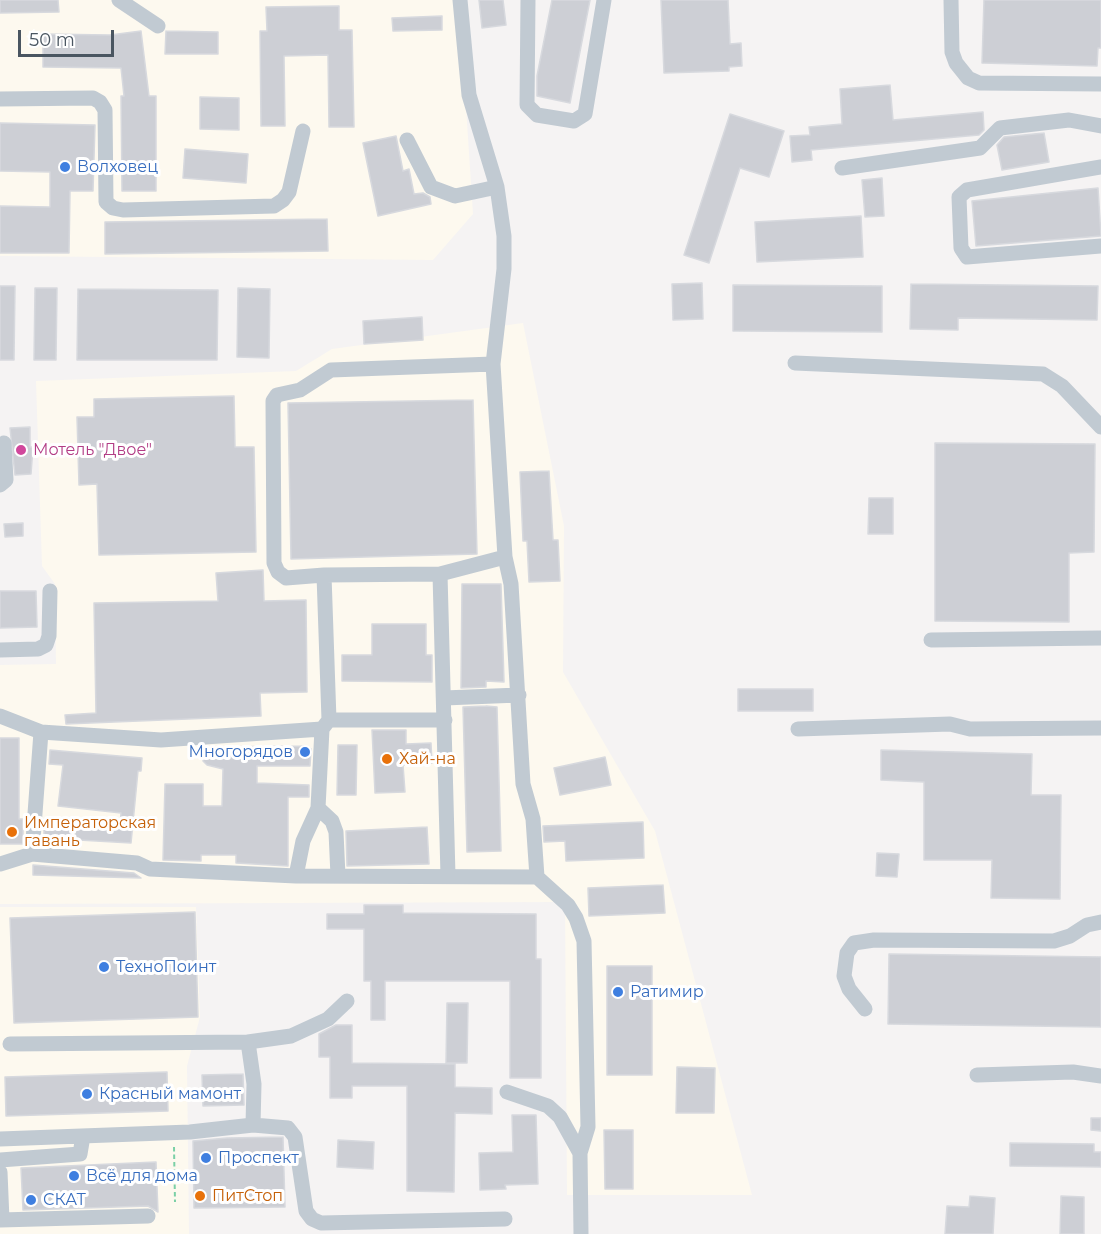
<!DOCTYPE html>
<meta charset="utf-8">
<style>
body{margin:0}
#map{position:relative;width:1101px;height:1234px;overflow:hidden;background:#f5f3f3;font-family:Montserrat,sans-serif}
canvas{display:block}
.scale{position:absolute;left:18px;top:30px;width:96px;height:27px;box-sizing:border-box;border:3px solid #4a5661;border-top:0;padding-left:8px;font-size:18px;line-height:21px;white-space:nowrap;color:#4a5661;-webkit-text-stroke:4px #fff;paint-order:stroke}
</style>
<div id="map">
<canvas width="1101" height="1234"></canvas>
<div class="scale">50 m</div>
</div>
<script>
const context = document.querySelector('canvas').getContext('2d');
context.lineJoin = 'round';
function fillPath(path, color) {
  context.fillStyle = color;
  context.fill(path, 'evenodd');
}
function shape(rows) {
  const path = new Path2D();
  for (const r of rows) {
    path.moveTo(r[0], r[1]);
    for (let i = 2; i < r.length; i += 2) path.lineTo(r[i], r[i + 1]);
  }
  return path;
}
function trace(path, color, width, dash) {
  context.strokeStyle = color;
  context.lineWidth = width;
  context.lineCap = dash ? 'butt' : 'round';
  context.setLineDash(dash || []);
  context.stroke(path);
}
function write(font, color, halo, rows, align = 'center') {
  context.font = font + ' Montserrat,sans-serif';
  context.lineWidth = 6;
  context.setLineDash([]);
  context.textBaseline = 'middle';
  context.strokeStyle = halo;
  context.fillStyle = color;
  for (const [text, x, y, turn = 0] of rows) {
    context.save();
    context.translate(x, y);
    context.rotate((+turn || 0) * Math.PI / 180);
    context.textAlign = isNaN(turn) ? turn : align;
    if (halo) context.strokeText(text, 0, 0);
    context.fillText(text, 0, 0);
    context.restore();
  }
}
const commercial = shape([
 [0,0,459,0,473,214,433,260,0,256],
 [523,323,564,526,563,672,655,831,752,1195,567,1195,565,902,0,904,0,665,56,664,55,584,42,566,36,381,296,371,332,349],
 [0,907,196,907,200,1017,187,1066,189,1234,0,1234]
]);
const building = shape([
 [0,0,58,0,59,12,0,13,0,0],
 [479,0,503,0,506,25,482,28,479,0],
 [552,0,590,0,570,103,537,96,537,76,552,0],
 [661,0,728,0,730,44,741,43,742,66,729,67,729,71,664,73,661,0],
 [984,0,1101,0,1101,48,1098,48,1097,66,982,63,984,0],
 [339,6,339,30,352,30,354,127,329,127,328,55,284,56,285,126,261,126,260,31,267,31,266,7,339,6],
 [442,16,442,30,393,31,392,18,442,16],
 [141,31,149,96,156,96,156,191,122,191,121,96,124,96,121,68,43,67,43,34,110,35,141,31],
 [166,31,218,32,218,54,165,54,166,31],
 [890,85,893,120,983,112,984,130,979,135,811,150,812,160,792,162,790,136,810,135,809,127,842,124,840,89,890,85],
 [200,97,239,98,239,130,200,129,200,97],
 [730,114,784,131,769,177,740,168,709,263,684,255,730,114],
 [0,123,95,125,93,191,70,191,69,253,0,253,0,206,50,207,50,172,0,171,0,123],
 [1044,133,1049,162,1002,170,997,145,1004,137,1044,133],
 [396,136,403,171,409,169,414,194,423,193,430,197,431,204,378,216,363,143,396,136],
 [185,149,248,154,246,183,183,178,185,149],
 [882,178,884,216,865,217,862,180,882,178],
 [1098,188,1101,236,976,246,972,201,1098,188],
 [861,216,863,257,757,262,755,222,861,216],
 [327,219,328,251,105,254,105,222,327,219],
 [702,283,703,319,673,320,672,284,702,283],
 [911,284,1098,286,1097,320,958,318,958,330,910,329,911,284],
 [733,285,882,286,882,332,733,331,733,285],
 [0,286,15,286,14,360,0,360,0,286],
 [35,288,57,288,56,360,34,360,35,288],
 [238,288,270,289,269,358,237,357,238,288],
 [78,289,218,290,217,360,77,360,78,289],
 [422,317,423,340,364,344,363,321,422,317],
 [234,396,235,447,254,447,256,552,99,555,97,484,79,485,77,417,94,417,94,399,234,396],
 [473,400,477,554,291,559,288,403,473,400],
 [30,427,30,447,33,447,31,474,15,475,10,428,30,427],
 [935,443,1095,444,1094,552,1069,553,1069,622,935,621,935,443],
 [549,471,553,540,558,540,560,581,529,582,527,541,523,541,520,472,549,471],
 [869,498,893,498,893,534,868,534,869,498],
 [23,523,23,536,5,537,4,524,23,523],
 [263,570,264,601,306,600,307,692,260,693,261,716,66,724,65,715,96,713,94,603,218,601,216,573,263,570],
 [462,584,501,584,504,682,486,681,486,687,461,688,462,584],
 [0,591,36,591,37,627,0,628,0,591],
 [372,624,426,624,426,655,432,655,432,682,342,681,342,655,372,655,372,624],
 [738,689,813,689,813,711,738,711,738,689],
 [486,706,497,707,501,851,467,852,463,707,486,706],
 [372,730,406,730,406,744,431,743,432,763,403,765,405,792,375,793,372,730],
 [0,738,19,738,19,819,23,819,23,844,0,844,0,738],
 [338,745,357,745,356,795,337,795,338,745],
 [304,746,311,749,310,766,257,766,257,783,309,785,309,797,288,797,288,866,236,863,236,855,201,855,201,861,163,860,165,784,203,784,203,806,222,806,223,769,207,765,203,761,205,747,304,746],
 [50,750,142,758,141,771,138,771,131,843,44,838,44,824,120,827,121,813,58,806,63,765,49,764,50,750],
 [881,750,1032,754,1031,795,1061,795,1060,899,991,898,992,860,924,860,924,782,881,780,881,750],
 [605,757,611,785,560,795,554,768,605,757],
 [643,822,644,858,566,861,565,841,544,842,543,826,643,822],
 [427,827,429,864,347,866,346,831,427,827],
 [877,853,899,854,897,877,876,876,877,853],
 [33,865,134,873,141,878,33,875,33,865],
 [663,885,665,913,589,916,588,888,663,885],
 [364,905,403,905,403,913,536,914,536,959,541,959,541,1078,510,1078,510,981,385,981,385,1020,371,1020,371,981,364,981,364,929,327,929,327,914,364,914,364,905],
 [195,912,198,1017,14,1023,10,918,195,912],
 [889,954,1101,957,1101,1027,888,1024,889,954],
 [607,966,652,966,652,1075,607,1075,607,966],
 [447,1003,468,1003,467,1063,446,1063,447,1003],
 [336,1025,352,1025,352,1063,455,1064,455,1087,492,1088,492,1114,455,1113,454,1192,407,1191,407,1086,352,1086,352,1098,330,1098,330,1057,319,1057,319,1034,336,1025],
 [677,1067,715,1068,714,1113,676,1113,677,1067],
 [167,1072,168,1111,6,1116,5,1077,167,1072],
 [243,1074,244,1105,203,1106,202,1075,243,1074],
 [512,1115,536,1115,538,1184,505,1185,506,1189,480,1190,479,1153,513,1152,512,1115],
 [1091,1118,1101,1118,1101,1131,1091,1130,1091,1118],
 [604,1130,633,1130,633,1189,605,1189,604,1130],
 [283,1137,285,1207,194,1208,193,1141,227,1138,283,1137],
 [338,1140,374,1142,373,1169,337,1167,338,1140],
 [1010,1143,1094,1144,1094,1152,1101,1152,1101,1167,1010,1166,1010,1143],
 [156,1162,158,1212,148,1206,23,1210,21,1168,156,1162],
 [970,1196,995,1198,993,1234,945,1234,947,1206,969,1207,970,1196],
 [1061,1196,1084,1197,1084,1234,1060,1234,1061,1196]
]);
const path = shape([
 [174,1147,175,1202]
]);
const minor = shape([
 [119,0,158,26],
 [460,0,469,95,497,187,504,236,504,269,493,364,505,557,511,584,523,784,533,819,537,877,568,905,576,918,584,941,588,1127,580,1153,581,1234],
 [528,0,527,105,537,115,574,121,585,114,604,0],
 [951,0,952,52,956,63,968,78,979,83,1101,84],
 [0,99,93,98,100,102,105,110,106,202,113,208,123,210,274,206,283,200,289,192,303,131],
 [407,140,431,187,455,196,497,187],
 [1101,167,967,190,959,197,961,248,967,257,1101,246],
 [842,168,980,148,1000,128,1069,120,1101,126],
 [795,363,1043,374,1062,386,1101,427],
 [0,485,6,480,4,443],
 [324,575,440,574],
 [931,640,1101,638],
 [0,650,38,649,46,645,49,636,50,591],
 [444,698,519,695],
 [0,716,41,732,32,854,0,864],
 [329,720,445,720],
 [798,729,950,724,970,729,1101,728],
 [41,732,161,740,322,729],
 [32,854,137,863,150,869,296,876,537,877],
 [296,876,303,841,318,808],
 [338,876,336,832,332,821,318,808,322,729,329,720,324,575,286,578,278,572,274,563,273,401,277,395,300,390,331,370,493,364],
 [448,876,440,574,505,557],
 [865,1009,849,989,844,976,847,953,854,943,874,940,1054,941,1070,936,1087,925,1101,922],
 [10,1044,248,1042],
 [977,1075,1073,1072,1101,1076],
 [507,1092,548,1106,560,1117,580,1153],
 [253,1125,254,1084,248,1042,291,1036,328,1019,347,1001],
 [0,1139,190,1132,253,1125,288,1128,295,1137,306,1211,312,1219,321,1223,505,1219],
 [0,1160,80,1154,83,1136],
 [0,1172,2,1220],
 [0,1220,148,1216]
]);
const markers = [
 [65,167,6,"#3f7fe0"],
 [21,450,6,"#d1479c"],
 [305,752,6,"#3f7fe0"],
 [387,759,6,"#e8710a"],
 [12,832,6,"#e8710a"],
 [104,967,6,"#3f7fe0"],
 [618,992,6,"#3f7fe0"],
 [87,1094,6,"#3f7fe0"],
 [206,1158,6,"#3f7fe0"],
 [74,1176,6,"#3f7fe0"],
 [200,1196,6,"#e8710a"],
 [31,1200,6,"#3f7fe0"]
];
const shopNames = [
 ["Волховец",77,167],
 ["Многорядов",293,752,"right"],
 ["ТехноПоинт",116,967],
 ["Ратимир",630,992],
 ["Красный мамонт",99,1094],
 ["Проспект",218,1158],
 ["Всё для дома",86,1176],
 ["СКАТ",43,1200]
];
const hotelNames = [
 ["Мотель \"Двое\"",33,450]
];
const foodNames = [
 ["Хай-на",399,759],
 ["Императорская",24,823],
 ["гавань",24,841],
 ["ПитСтоп",212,1196]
];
fillPath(commercial, '#fdf9ef');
fillPath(building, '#cdcfd5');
trace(building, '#d7d9de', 1.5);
trace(path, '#7ad0a6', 2, [4.5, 3]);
trace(minor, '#c1cad2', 15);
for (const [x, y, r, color] of markers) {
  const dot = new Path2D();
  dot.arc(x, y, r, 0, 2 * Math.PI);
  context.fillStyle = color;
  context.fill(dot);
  trace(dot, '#fff', 2);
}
write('16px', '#366cbe', '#fff', shopNames, 'left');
write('16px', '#b23c85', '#fff', hotelNames, 'left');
write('16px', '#c56008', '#fff', foodNames, 'left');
</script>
